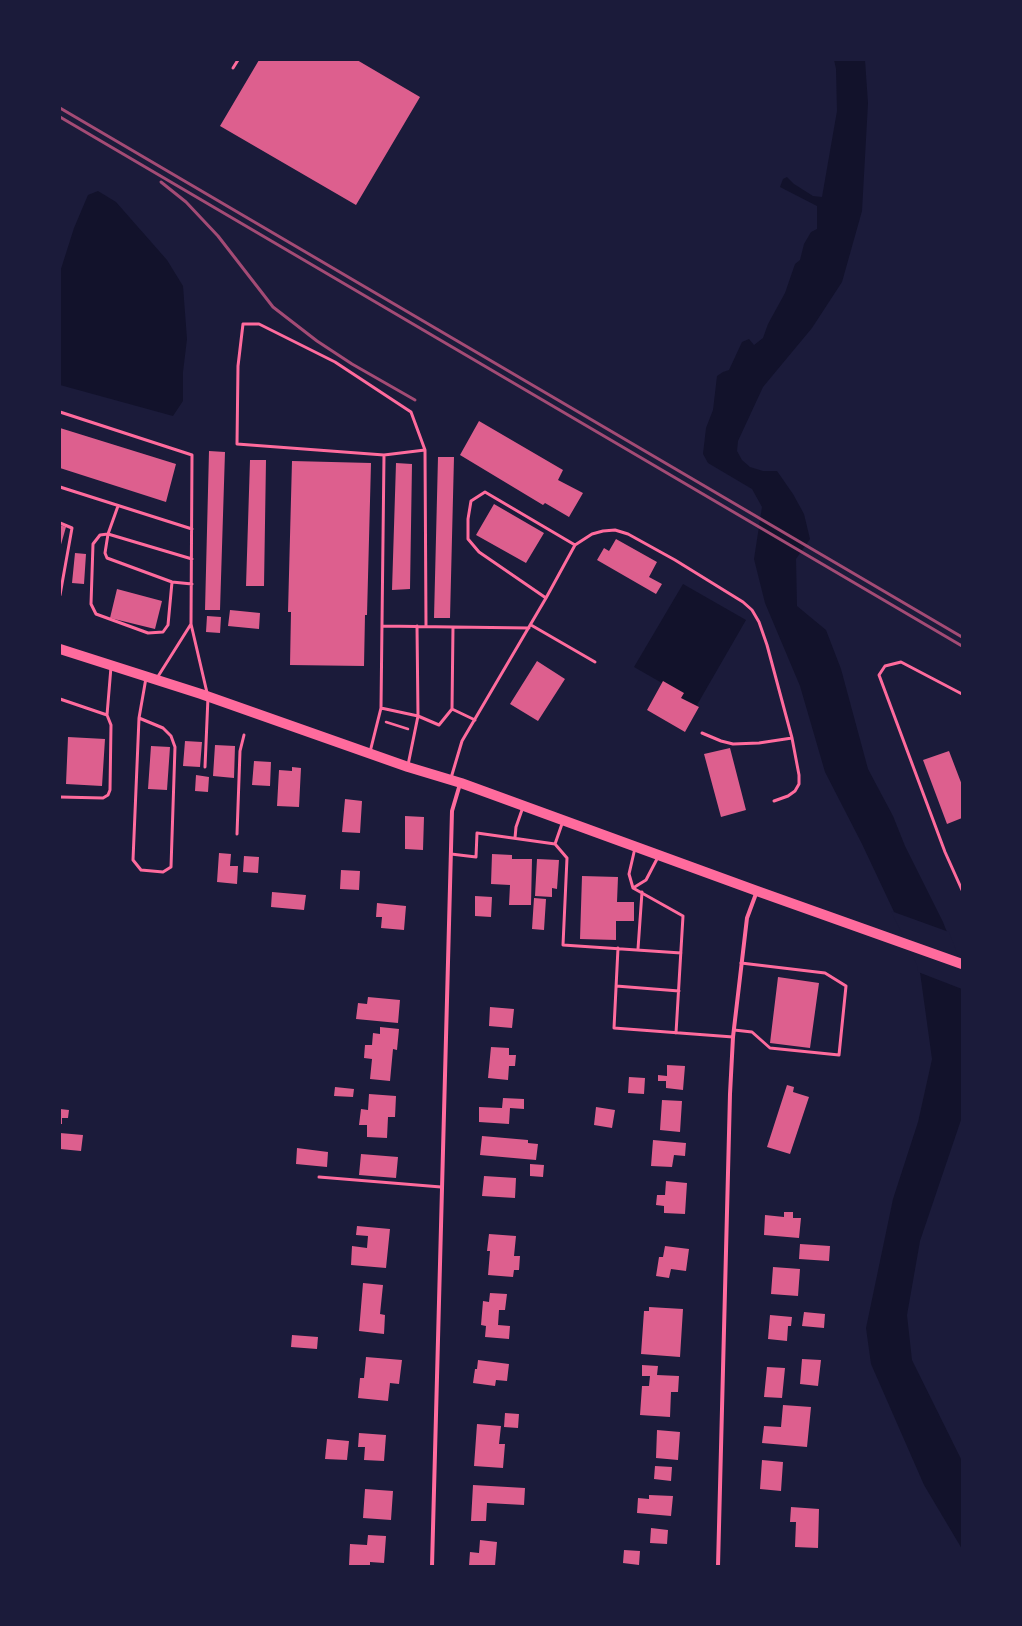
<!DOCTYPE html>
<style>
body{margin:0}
#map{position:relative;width:1022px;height:1626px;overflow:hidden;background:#1b1b3a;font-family:Raleway,sans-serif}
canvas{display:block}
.frame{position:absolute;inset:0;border:61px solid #1b1b3a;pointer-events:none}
</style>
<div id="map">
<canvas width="1022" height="1626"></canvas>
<div class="frame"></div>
</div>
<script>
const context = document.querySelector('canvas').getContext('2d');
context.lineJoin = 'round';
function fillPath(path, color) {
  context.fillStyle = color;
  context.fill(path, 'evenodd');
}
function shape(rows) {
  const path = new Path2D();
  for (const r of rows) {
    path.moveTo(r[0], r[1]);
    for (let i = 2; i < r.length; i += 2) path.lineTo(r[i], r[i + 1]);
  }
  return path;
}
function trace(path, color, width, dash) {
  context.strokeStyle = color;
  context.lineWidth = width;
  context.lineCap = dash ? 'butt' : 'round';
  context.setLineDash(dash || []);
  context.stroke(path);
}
const water = shape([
 [834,60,865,60,868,103,862,211,842,282,812,328,763,387,738,441,737,451,742,460,750,467,763,471,777,471,793,494,804,514,810,539,796,559,797,606,826,630,841,669,868,769,893,816,905,846,943,922,962,971,962,1117,920,1241,907,1315,912,1360,962,1461,962,1549,924,1485,871,1364,866,1328,893,1199,918,1122,932,1059,919,965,862,844,825,772,800,686,765,603,754,559,762,507,752,489,708,463,703,454,706,428,713,410,717,376,723,372,729,370,742,342,749,339,754,345,763,338,768,324,785,293,795,264,800,260,804,244,811,232,817,229,817,206,780,187,783,179,787,177,794,184,813,196,822,197,837,111,836,69],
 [98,191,116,202,167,260,183,286,187,339,183,372,183,401,173,416,60,385,60,272,74,228,85,202,88,195],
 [683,584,746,620,697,705,699,707,685,732,647,710,662,683,634,667]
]);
const pier = shape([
 [891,911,949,932,962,966,962,989,918,972,917,965]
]);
const building = shape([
 [259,60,357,60,420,97,356,205,220,126],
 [479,421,563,470,558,480,583,493,569,517,545,503,543,505,460,455],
 [60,428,176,464,166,502,60,468],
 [209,451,225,452,220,610,205,610],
 [438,457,454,457,450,618,434,618],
 [250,460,266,460,264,586,246,586],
 [292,461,371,463,367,615,365,615,364,666,290,665,291,612,288,612],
 [396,463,412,464,410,589,392,590],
 [494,504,544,533,526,563,476,535],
 [60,525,66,527,60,548],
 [616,539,657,562,649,577,662,584,656,594,597,560,604,548,609,551],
 [75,553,86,554,84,584,72,583],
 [117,589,162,601,155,629,110,618],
 [230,610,260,613,259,629,228,626],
 [207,616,221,617,220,633,206,632],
 [537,661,565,679,538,721,510,704],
 [663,681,684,693,681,698,699,707,685,732,647,710],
 [68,737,105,739,102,786,66,784],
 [185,741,202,742,200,767,183,766],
 [215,745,235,746,234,778,213,776],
 [151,746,170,747,167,790,148,789],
 [730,748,746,810,721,817,704,754],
 [949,751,962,785,962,818,947,824,923,760],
 [254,761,271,762,270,786,252,785],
 [292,767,301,768,299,807,277,806,279,770,292,771],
 [196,775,209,777,208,792,195,791],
 [345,799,362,801,360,833,342,832],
 [405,816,424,817,423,850,405,849],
 [219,853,231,854,230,866,238,866,237,884,217,882],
 [492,854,512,855,512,859,532,859,531,905,509,905,510,885,491,884],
 [244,856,259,857,258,873,243,872],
 [537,859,559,860,557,889,552,888,552,897,535,896],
 [341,870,360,871,359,890,340,889],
 [582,876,618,877,617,902,634,902,634,921,616,921,616,940,580,939],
 [272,892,306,895,304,910,271,907],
 [475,896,492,897,491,917,475,916],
 [534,898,546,899,544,930,532,929],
 [377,903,406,906,404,930,381,928,382,917,376,917],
 [778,977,819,983,810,1048,770,1043],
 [368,997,400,1000,398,1023,356,1019,358,1003,367,1004],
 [490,1007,514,1009,512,1028,489,1026],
 [380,1027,399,1029,397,1050,393,1049,390,1081,370,1079,372,1059,364,1058,365,1045,372,1045,373,1033,380,1034],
 [491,1047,509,1048,509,1055,516,1055,515,1066,509,1066,508,1080,488,1078],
 [667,1065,685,1066,683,1090,666,1088,666,1081,658,1081,658,1075,667,1076],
 [629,1077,645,1078,644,1094,628,1093],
 [787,1085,794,1087,793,1092,809,1097,790,1154,767,1147],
 [335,1087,354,1089,353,1097,334,1096],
 [369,1094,396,1096,395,1117,388,1117,387,1138,367,1137,367,1125,359,1125,361,1109,368,1110],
 [503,1098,524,1099,524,1109,510,1108,509,1124,479,1122,479,1107,502,1108],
 [662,1100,682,1101,680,1132,660,1130],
 [596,1107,615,1110,612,1128,594,1125],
 [60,1109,69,1110,68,1118,62,1118,62,1124,60,1124],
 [60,1133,83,1135,81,1151,60,1149],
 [482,1136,528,1140,528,1143,538,1144,536,1160,480,1155],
 [653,1140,686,1143,685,1156,674,1155,672,1167,651,1166],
 [297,1148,328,1152,327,1167,296,1164],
 [361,1154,398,1157,396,1178,359,1175],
 [530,1164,544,1165,543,1177,530,1176],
 [484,1176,516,1178,515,1198,482,1196],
 [666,1181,687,1183,685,1214,664,1213,664,1206,656,1205,657,1195,665,1195],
 [784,1212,793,1212,793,1218,801,1218,799,1238,764,1235,765,1215,784,1217],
 [357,1226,390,1229,386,1268,351,1265,352,1246,367,1248,368,1236,356,1235],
 [489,1234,516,1236,514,1256,520,1256,519,1270,514,1270,513,1277,488,1275,490,1251,487,1251],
 [800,1244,830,1246,829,1261,799,1259],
 [665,1246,689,1249,686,1271,671,1269,669,1278,656,1276,659,1257,663,1257],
 [773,1267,800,1269,798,1296,771,1294],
 [363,1283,383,1285,380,1314,385,1315,384,1334,359,1331],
 [490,1293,507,1294,505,1310,499,1310,498,1325,510,1326,509,1339,485,1337,486,1326,481,1325,483,1301,489,1302],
 [649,1307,683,1309,680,1357,641,1354,644,1311,649,1311],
 [804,1312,825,1314,824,1328,802,1326],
 [770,1315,792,1317,791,1326,788,1326,787,1341,768,1339],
 [292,1335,318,1337,317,1349,291,1347],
 [366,1357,402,1360,399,1384,390,1383,388,1401,358,1398,360,1378,364,1378],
 [802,1359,821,1360,818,1386,800,1384],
 [478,1360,509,1364,507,1381,496,1380,495,1386,473,1383,475,1369,477,1369],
 [642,1365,658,1366,657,1375,679,1376,678,1392,671,1392,670,1417,640,1415,642,1386,649,1386,650,1376,642,1376],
 [767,1367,785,1368,782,1398,764,1397],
 [783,1405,811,1407,807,1447,762,1443,764,1426,781,1427],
 [505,1413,519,1414,518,1428,504,1427],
 [477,1424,501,1426,499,1444,505,1444,503,1468,474,1466],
 [657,1430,680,1432,678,1460,656,1458],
 [359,1433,386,1435,384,1461,364,1460,365,1447,358,1447],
 [327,1439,349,1441,347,1460,325,1459],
 [762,1460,783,1462,781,1491,760,1489],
 [655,1466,672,1467,671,1481,654,1479],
 [473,1485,525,1488,524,1505,487,1503,486,1521,471,1521],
 [365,1489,393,1491,391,1520,363,1518],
 [649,1495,673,1496,671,1516,637,1513,638,1498,649,1499],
 [791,1507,819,1509,818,1548,795,1547,796,1522,790,1522],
 [651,1528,668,1530,667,1544,650,1543],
 [368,1535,386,1536,384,1563,370,1562,370,1566,349,1566,350,1544,367,1545],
 [480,1540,497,1542,495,1566,469,1566,470,1552,479,1553],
 [624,1550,640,1551,639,1565,623,1563]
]);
const path = shape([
 [386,722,408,729]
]);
const service = shape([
 [233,68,238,60],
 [60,412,192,455,191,624,208,697,205,767],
 [384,455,425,450],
 [60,487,192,529],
 [118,506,108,534,105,553,107,558,172,582,192,584],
 [60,523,72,528,60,595],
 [575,545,592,534,603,531,615,530,628,534,675,560,743,602,752,610,759,622,767,645,792,738,799,775,799,784,795,791,788,796,774,801],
 [172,582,168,625,163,632,148,633,96,614,91,604,93,544,100,535,108,534,192,559],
 [531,625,595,662],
 [453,627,529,628],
 [157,678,191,624],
 [962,694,901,662,885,666,879,675,945,852,962,890],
 [60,699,107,715,111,667],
 [381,708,418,716,439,725,452,709,453,627,382,626],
 [452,709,475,720],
 [139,718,163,728,171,736,175,747,171,867,163,872,141,870,133,860,139,718],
 [139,718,146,678],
 [702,733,721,741,733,744,759,743,792,738],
 [370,752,381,708,384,455,237,444,238,366,243,324,259,324,335,362,411,412,425,450,426,626],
 [408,765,418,716,417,626],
 [451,778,462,741,546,598,479,552,468,539,468,519,471,501,485,492,575,545,546,598],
 [60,797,103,798,108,795,110,790,111,725,107,715],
 [237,834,240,751,244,735],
 [515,838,516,827,523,807],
 [555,844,563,821],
 [635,848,629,874,633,888,646,880,658,857],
 [451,854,476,857,477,833,555,844,567,858,563,945,681,953],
 [633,888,683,916,676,1033],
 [618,948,614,1028,733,1037],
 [638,949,642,892],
 [616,986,679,991],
 [734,1030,752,1032,770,1048,839,1055,846,986,825,973,741,963],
 [319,1177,441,1187]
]);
const minor = shape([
 [432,1566,452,811,460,784],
 [718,1566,730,1094,733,1037,747,918,757,891]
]);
const primary = shape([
 [60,649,201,694,408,767,461,783,757,891,962,964]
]);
const rail = shape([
 [60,108,962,637],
 [60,117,962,646],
 [161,182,186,202,218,236,273,307,317,341,352,364,415,400]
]);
fillPath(water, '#12122b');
fillPath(pier, '#1b1b3a');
fillPath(building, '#dd5f8e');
trace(path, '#ff6b9d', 2.5);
trace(service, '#ff6b9d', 3);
trace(minor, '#ff6b9d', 4);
trace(primary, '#ff6b9d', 10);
trace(rail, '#a44b75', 3);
</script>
